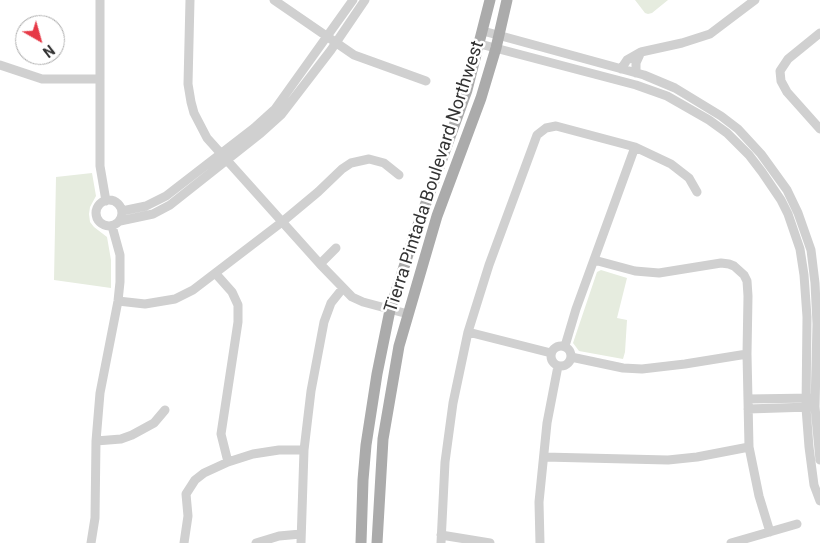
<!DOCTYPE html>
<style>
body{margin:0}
#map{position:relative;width:820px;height:543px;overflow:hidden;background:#fff;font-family:Roboto,sans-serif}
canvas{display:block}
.north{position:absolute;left:15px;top:15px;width:50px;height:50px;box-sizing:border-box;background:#fff;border:1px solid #adadad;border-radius:50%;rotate:142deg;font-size:14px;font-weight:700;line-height:20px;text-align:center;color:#333}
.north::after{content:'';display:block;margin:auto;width:18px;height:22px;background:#e63946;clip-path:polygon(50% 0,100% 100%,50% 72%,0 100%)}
</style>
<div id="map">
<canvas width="820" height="543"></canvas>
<div class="north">N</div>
</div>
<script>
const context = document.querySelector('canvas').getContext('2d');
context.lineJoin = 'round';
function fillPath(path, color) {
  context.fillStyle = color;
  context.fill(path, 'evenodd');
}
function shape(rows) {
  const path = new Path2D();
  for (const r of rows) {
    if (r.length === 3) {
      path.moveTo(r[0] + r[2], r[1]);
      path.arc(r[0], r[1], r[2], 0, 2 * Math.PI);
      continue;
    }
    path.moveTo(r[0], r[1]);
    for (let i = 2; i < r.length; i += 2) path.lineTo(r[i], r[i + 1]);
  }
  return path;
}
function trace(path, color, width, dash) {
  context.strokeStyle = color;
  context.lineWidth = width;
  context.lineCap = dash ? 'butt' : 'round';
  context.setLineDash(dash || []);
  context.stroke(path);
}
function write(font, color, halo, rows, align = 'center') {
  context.font = font + ' Roboto,sans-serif';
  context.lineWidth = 5;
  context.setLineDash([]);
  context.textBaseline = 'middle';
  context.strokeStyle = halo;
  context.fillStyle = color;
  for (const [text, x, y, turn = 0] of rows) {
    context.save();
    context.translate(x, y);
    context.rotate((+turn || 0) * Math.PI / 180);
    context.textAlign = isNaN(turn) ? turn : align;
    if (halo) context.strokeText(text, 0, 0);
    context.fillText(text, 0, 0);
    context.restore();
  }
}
const green = shape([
 [635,0,668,0,652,13,648,14,645,13],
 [92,173,96,196,90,207,89,214,90,222,94,227,107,237,111,260,111,288,54,280,56,177],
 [601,270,627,278,617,318,627,320,625,352,623,359,579,351,573,343,597,272]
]);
const minor = shape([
 [100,0,100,166,106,201],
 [190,0,188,84,191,102,194,113,207,138,320,264,352,297,363,302,408,314],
 [274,0,354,55,426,81],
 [483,31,644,75,675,88,721,116,738,129,761,154,787,190,798,213,811,250,815,283,817,324,815,407,820,460],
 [820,33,788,59,780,71,781,81,787,92,820,129],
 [480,44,636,85,667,96,709,120,727,133,749,155,762,172,781,200,788,214,800,249,804,275,807,317,806,408,809,447,814,485,820,501],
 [0,65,42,79,100,79],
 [621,69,627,60,641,52],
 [636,73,636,63,641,52,682,43,710,34,755,0],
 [109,213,13],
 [122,211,146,206,166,196,254,128,275,109,353,0],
 [120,221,153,214,170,205,261,133,281,115,331,50,365,0],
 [594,260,635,271,659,273,721,263,729,264,734,266,744,275,747,281,748,296,747,354,749,447,759,496,770,532],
 [320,264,336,248],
 [216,274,232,292,238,305,238,322,221,434,228,462],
 [118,301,145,304,175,299,193,290,282,222,318,192,342,169,351,163,369,159,384,163,399,175],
 [468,332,551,353],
 [561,356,10],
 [565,346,576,309,635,147],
 [571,357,623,368,642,369,685,364,747,354],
 [748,399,812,398],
 [748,409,810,407],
 [96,441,121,439,132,435,154,423,165,410],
 [544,457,668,460,697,457,749,447],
 [441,535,490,543],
 [91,543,95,518,96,441,100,393,118,301,120,282,120,255,112,226],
 [184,543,188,516,186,494,195,480,204,473,228,462,253,454,279,450,304,450],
 [256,543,279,536,301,534],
 [301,543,304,450,311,391,324,322,331,303,343,288],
 [441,543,445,462,453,403,468,332,489,265,537,135,546,128,556,126,635,147,671,164,689,178,697,192],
 [540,543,539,502,547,423,558,366],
 [731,543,797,524]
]);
const major = shape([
 [361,543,363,480,366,445,377,374,390,310,414,236,467,90,490,0],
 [377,543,383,439,399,346,437,216,481,98,496,48,507,0]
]);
const streetNames = [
 ["Tierra Pintada Boulevard Northwest",435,177,-72]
];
fillPath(green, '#e6ecdf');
trace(minor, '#d0d0d0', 9);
trace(major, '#ababab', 11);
write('18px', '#333', '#fff', streetNames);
</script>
